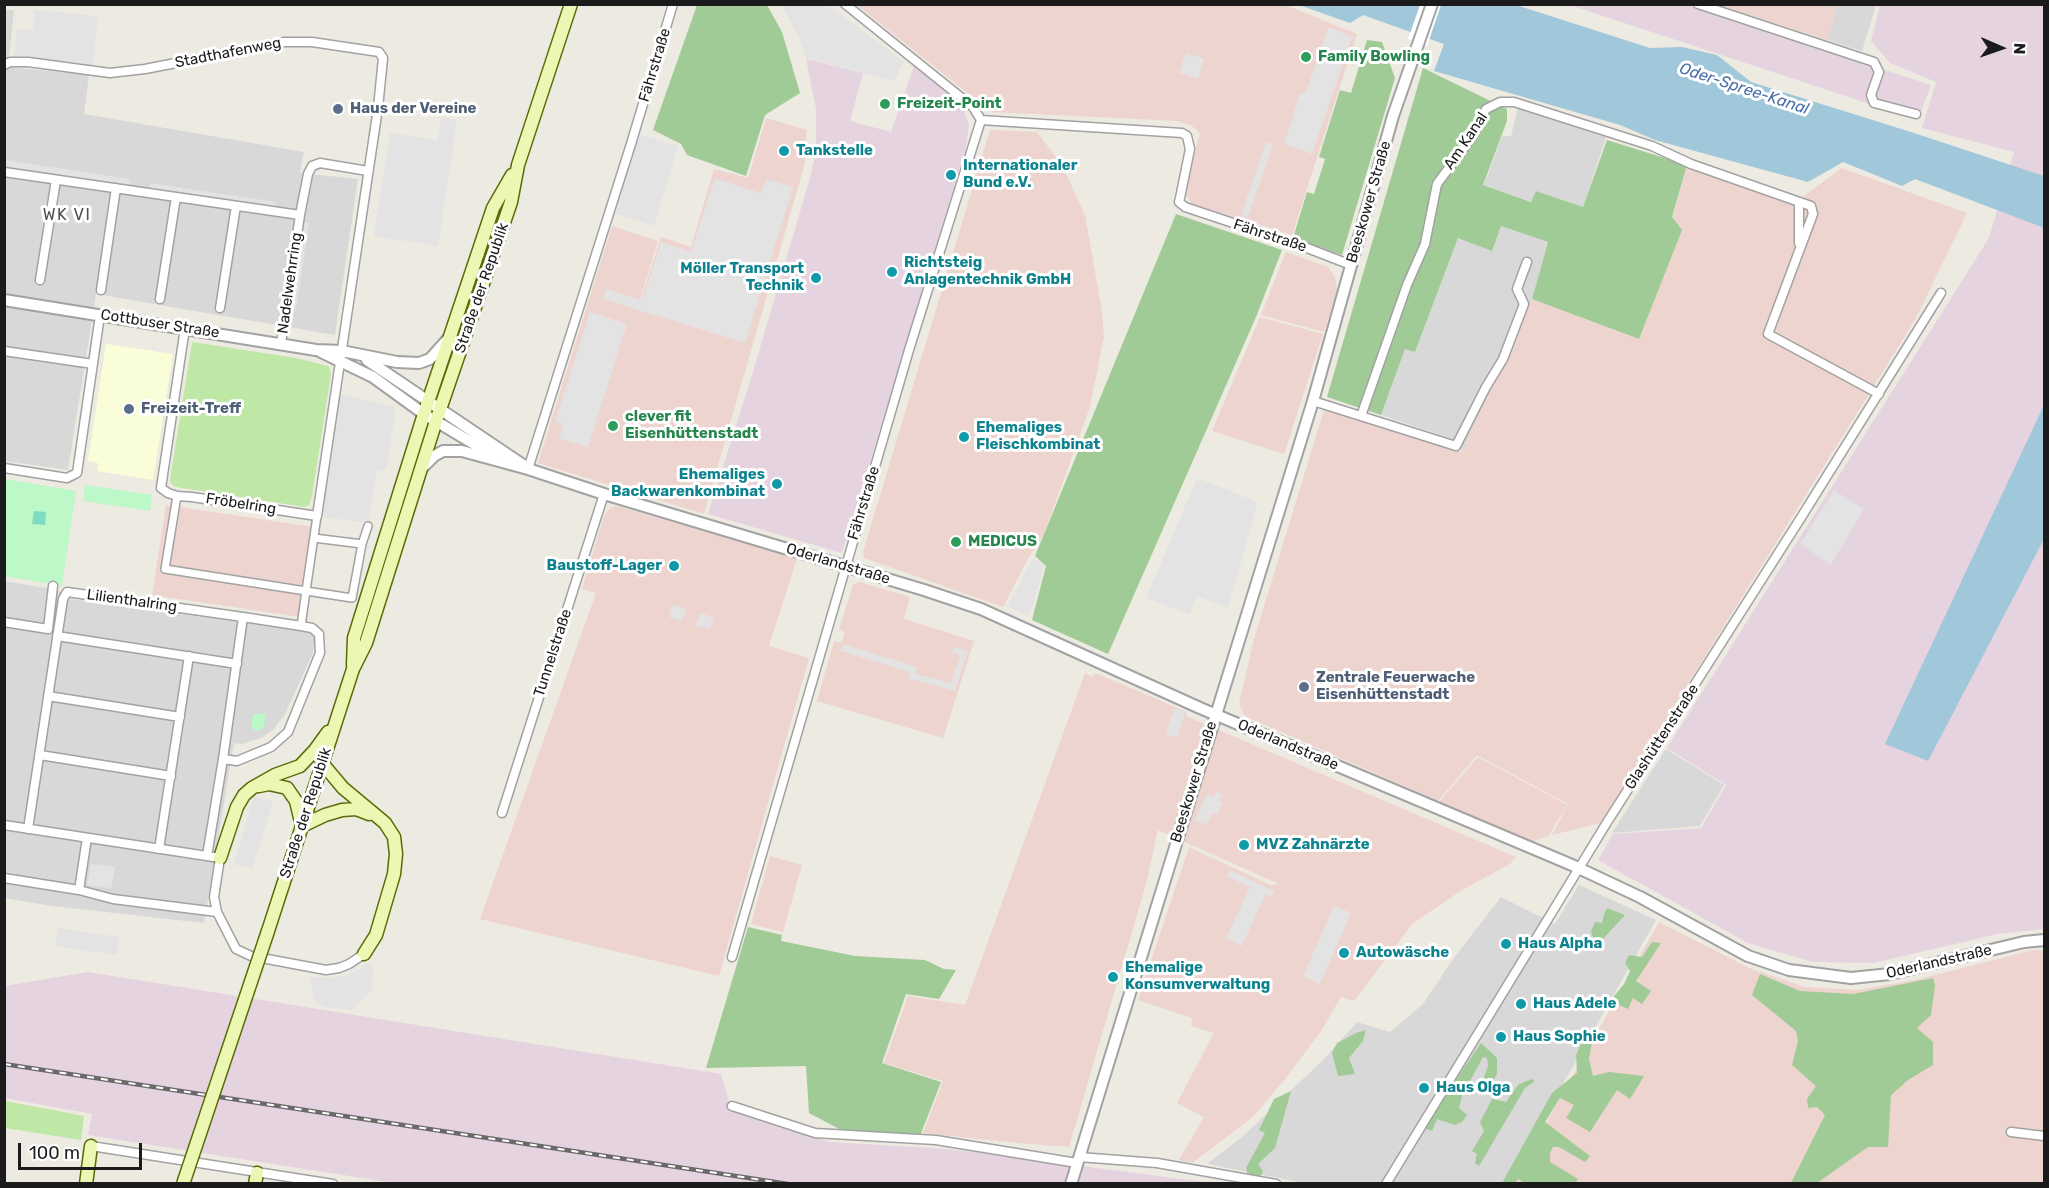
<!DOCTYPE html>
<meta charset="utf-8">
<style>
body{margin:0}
#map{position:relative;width:2049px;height:1188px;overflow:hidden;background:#edeae1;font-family:Rubik,sans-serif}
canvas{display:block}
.frame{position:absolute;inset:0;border:6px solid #1b1b1b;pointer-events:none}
.north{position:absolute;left:1971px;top:18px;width:60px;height:60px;-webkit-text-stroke:4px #fff;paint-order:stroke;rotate:92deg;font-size:16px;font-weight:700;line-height:24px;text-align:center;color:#1b1b1b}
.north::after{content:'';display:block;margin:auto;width:21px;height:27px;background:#1b1b1b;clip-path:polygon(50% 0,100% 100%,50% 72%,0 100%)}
.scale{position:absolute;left:18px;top:1143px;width:124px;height:27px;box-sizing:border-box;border:3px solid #1b1b1b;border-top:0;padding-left:8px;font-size:18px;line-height:21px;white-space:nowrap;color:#1b1b1b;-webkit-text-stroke:4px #fff;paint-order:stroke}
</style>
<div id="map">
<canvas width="2049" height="1188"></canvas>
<div class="frame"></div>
<div class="north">N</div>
<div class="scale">100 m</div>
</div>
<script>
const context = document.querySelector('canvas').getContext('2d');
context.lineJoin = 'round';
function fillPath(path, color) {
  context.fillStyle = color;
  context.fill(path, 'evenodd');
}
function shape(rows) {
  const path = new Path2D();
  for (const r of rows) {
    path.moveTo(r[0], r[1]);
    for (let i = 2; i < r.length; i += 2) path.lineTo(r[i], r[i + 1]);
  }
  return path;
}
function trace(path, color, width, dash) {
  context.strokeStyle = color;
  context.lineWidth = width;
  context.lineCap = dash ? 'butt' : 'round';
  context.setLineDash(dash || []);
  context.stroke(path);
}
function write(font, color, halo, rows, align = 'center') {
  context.font = font + ' Rubik,sans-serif';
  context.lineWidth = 6;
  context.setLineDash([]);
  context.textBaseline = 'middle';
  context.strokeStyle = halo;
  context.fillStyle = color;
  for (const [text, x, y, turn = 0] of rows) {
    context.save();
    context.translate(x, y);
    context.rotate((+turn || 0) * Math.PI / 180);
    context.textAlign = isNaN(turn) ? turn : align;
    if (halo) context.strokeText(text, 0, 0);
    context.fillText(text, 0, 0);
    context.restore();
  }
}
const residential = shape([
 [1837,5,1876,5,1862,51,1827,40],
 [5,10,14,10,8,67,89,75,84,114,304,152,300,173,358,179,335,335,96,294,68,470,5,461],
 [1518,108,1606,137,1583,207,1536,191,1532,202,1484,185,1502,136,1511,136],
 [1501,226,1548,242,1532,299,1507,361,1490,389,1463,452,1450,438,1381,415,1405,349,1415,352,1458,238],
 [4,581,57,590,70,599,311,632,315,636,313,653,285,714,274,729,261,738,242,744,234,743,204,923,52,906,5,898],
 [1666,749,1724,785,1700,826,1612,833],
 [1579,885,1656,920,1507,1183,1304,1183,1207,1164,1242,1137,1324,1059,1357,1022,1390,1032,1423,1004,1451,962,1501,897,1555,924]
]);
const commercial = shape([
 [857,5,1286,5,1357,34,1292,235,1192,204,1185,193,1200,133,1192,126,1178,121,991,112],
 [1718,5,1837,5,1827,40],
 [766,118,807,130,805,163,704,514,538,463,612,226,658,241,640,299,641,299,661,237,691,247,714,169,748,178],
 [990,130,1037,132,1062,165,1085,215,1102,312,1104,337,1090,407,1044,534,1030,555,1003,607,864,558,863,552],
 [1687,165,1793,204,1842,168,1967,213,1915,320,1601,823,1552,835,1568,804,1477,755,1438,801,1245,716,1239,704,1254,639,1324,410,1462,452,1490,389,1507,361,1532,299,1639,339],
 [1286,252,1328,267,1335,277,1337,290,1324,332,1261,315],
 [1260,317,1323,334,1284,454,1212,431],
 [166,505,313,527,300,617,152,595],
 [616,506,797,558,769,646,809,658,719,976,480,919,596,593,582,589,604,516,610,508],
 [860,582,910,597,904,619,974,641,943,738,817,701,834,641,841,643,845,632,839,630,853,585],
 [1085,673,1093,677,1095,673,1187,712,1186,716,1516,857,1510,864,1462,890,1412,924,1354,1001,1341,997,1321,1031,1286,1078,1254,1116,1192,1163,1179,1160,1204,1117,1177,1103,1214,1033,1191,1026,1192,1018,1138,1000,1189,847,1270,885,1279,884,1158,830,1146,884,1069,1147,1018,1143,923,1133,943,1081,884,1063,908,996,965,1005],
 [1478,757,1567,805,1549,835,1530,843,1438,803],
 [770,856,802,865,783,932,751,924],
 [1659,922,1749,968,1805,987,1856,990,1915,980,2033,950,2044,950,2044,1183,1512,1184]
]);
const industrial = shape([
 [1570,5,1687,5,1931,85,1918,120],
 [1880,5,2044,5,2044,929,1998,934,1873,963,1813,962,1748,943,1598,860,1613,834,1701,828,1726,785,1667,748,1989,238,2014,152,1922,128,1936,82,1890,63,1871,41],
 [806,59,863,73,850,121,891,132,914,66,942,87,963,108,969,125,966,147,842,553,708,514,752,375,810,178,816,151,816,109],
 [88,972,721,1074,731,1109,830,1142,948,1149,1214,1183,394,1183,88,1135,92,1114,5,1098,5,986]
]);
const education = shape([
 [106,344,173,354,153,480,97,471,98,463,88,461]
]);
const grass = shape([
 [192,342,296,358,328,366,330,369,331,374,312,496,309,505,304,507,176,487,171,484,170,480],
 [1201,739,1203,740,1186,796,1171,843,1168,842],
 [5,1101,84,1116,81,1140,5,1128]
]);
const forest = shape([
 [697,5,767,5,782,32,800,93,765,115,746,176,687,155,681,144,653,130],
 [1367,40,1382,42,1395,78,1342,255,1293,238,1307,192,1314,194,1325,159,1319,157,1340,90,1351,93],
 [1423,68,1507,109,1507,121,1483,185,1531,202,1536,191,1583,207,1607,140,1687,165,1672,217,1682,230,1639,339,1532,299,1548,242,1501,226,1492,251,1458,238,1415,352,1405,349,1381,415,1327,397],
 [1176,214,1282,250,1256,317,1108,654,1032,620,1046,566,1035,556],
 [1607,908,1625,915,1602,940,1593,937,1591,931,1595,922,1602,923,1604,914],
 [748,927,782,935,781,941,855,956,925,960,944,969,956,970,939,999,906,994,882,1063,941,1082,920,1136,843,1131,809,1113,806,1066,706,1068],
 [1652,942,1661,943,1636,981,1651,991,1642,1004,1633,998,1628,1009,1610,1001,1624,984,1630,971,1625,963,1629,955,1642,957],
 [1760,974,1800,991,1853,994,1933,978,1935,985,1931,1015,1917,1028,1933,1042,1933,1065,1908,1080,1891,1095,1888,1147,1868,1147,1817,1183,1791,1183,1825,1115,1817,1107,1808,1108,1807,1099,1816,1086,1792,1065,1798,1041,1796,1031,1752,995],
 [1366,1030,1363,1041,1349,1058,1355,1074,1338,1076,1332,1053,1337,1043,1356,1033],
 [1593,1037,1589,1059,1593,1076,1609,1072,1644,1076,1630,1099,1617,1090,1590,1132,1566,1118,1574,1105,1560,1098,1545,1122,1590,1156,1585,1162,1559,1147,1553,1147,1550,1153,1550,1162,1578,1179,1575,1183,1525,1183,1518,1179,1515,1183,1502,1183,1552,1093,1577,1073,1576,1055,1583,1038],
 [1481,1043,1497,1058,1497,1074,1489,1088,1481,1085,1488,1066,1487,1058,1483,1057,1462,1096,1459,1108,1467,1115,1462,1122,1455,1125,1437,1119,1432,1131,1423,1128],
 [1531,1079,1535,1081,1525,1088,1479,1166,1475,1163,1477,1154,1472,1151,1484,1131,1480,1122,1492,1099,1506,1102,1518,1085],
 [1291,1091,1275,1148,1258,1164,1263,1171,1260,1177,1247,1173,1246,1168,1265,1133,1259,1130,1274,1099]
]);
const park = shape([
 [4,479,76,491,62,586,5,576],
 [85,485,152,495,150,511,83,501],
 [253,714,266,714,264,727,258,731,251,728]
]);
const pitch = shape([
 [34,511,46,512,45,525,32,524]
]);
const parking = shape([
 [782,5,828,5,904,62,894,81,806,58,800,40],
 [35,10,98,16,93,66,14,58,17,29,33,30],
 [1329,27,1352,37,1312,154,1284,144,1300,93,1305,94],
 [1186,53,1204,59,1198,79,1179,73],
 [441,118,457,120,438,246,374,236,390,133,438,140],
 [638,134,678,146,654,226,613,213],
 [1266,142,1273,144,1248,217,1241,215],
 [5,160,130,179,129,186,5,166],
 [715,178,761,193,766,179,793,187,745,343,603,299,606,289,642,300,661,242,691,252],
 [150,183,276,202,275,208,149,189],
 [303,222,309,223,296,309,290,308],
 [590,312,627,324,588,447,559,438,563,424,555,422],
 [339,394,396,407,386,470,377,470,368,523,322,517],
 [1197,478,1258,502,1228,608,1196,596,1190,615,1146,598],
 [1834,490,1864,509,1831,565,1800,544],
 [1033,558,1044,566,1031,611,1027,616,1007,606],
 [672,605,686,609,682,621,669,617],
 [700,613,714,617,710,629,696,626],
 [843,644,917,667,916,674,951,683,960,655,952,652,954,647,968,651,955,691,908,678,909,672,840,651],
 [1174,708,1185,712,1177,738,1166,734],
 [1216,792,1222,795,1219,801,1223,803,1217,815,1212,813,1206,825,1195,820,1207,794,1214,797],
 [254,796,273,802,252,869,234,864],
 [91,864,115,867,111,888,87,885],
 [1230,870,1274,891,1271,897,1265,895,1242,946,1226,938,1250,887,1227,876],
 [1334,906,1351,913,1320,984,1303,976],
 [58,928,119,937,117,955,55,946],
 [367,963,373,968,372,990,351,1010,326,1007,318,1004,313,999,310,977,333,978,347,975,360,969]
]);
const water = shape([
 [1299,5,1516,5,1650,48,1682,47,1717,55,1751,82,1914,133,2044,176,2044,237,2042,227,1915,179,1902,186,1843,162,1808,182,1655,140,1620,125,1434,71,1444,44,1363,15,1350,23],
 [2044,405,2044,539,1928,761,1885,744]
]);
const pier = shape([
 [1420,5,1441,5,1427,46,1408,39]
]);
const pedestrian = shape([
 [177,496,165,569,306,591,317,516],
 [314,538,362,544],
 [301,626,306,591,352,598,362,544,368,526]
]);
const minor = shape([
 [1698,4,1874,62,1879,72,1871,95,1874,103,1916,114],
 [4,65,10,62,28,62,110,73,145,69,284,42,312,42,379,52,383,58,378,108,317,516,192,497,177,496,168,493,161,488,185,328],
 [981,120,1182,133,1187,136,1190,149,1180,198,1179,202,1185,207,1302,246,1351,265],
 [4,172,300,215,281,343],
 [1799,202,1799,243],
 [300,215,308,174,312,166,320,163,368,171],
 [40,280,56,180],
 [101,290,116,188],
 [160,299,176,197],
 [220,308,236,206],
 [4,351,93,364],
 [1313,401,1456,446,1486,387,1503,359,1524,304,1517,289,1527,262],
 [1361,416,1407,285,1425,244,1437,184,1472,137,1486,109,1500,102,1514,102,1652,146,1691,164,1811,206,1813,214,1768,334,1879,394],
 [4,468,67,478,77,473,99,322,103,315],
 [528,469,631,144,673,4],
 [4,622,48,629,53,586],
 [57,636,237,664],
 [48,696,180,717],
 [40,755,171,776],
 [502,813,604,494],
 [4,825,220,858,214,897,217,912,236,949,251,956,326,970,339,968,349,964,364,954],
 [28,829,63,599,67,592,243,617,301,626,312,628,319,634,320,653,288,732,271,747,237,761,223,759,243,617],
 [159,849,189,656],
 [207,856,223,759],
 [4,878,79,890,113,899,217,912],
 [79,890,87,838],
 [732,957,909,350,981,120,973,107,845,4],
 [732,1106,815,1133,936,1140,1077,1163],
 [2011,1132,2044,1136],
 [91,1146,333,1184],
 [1079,1157,1157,1163,1276,1184],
 [1386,1184,1606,824,1802,516,1941,293]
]);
const tertiary = shape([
 [4,300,316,350,342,351,397,362,419,363,430,359,447,340],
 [319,351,373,377,424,414,496,457],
 [367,360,523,465],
 [421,469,434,456,443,451,462,451,528,469,604,494,924,590,981,609,1200,708,1572,865,1640,897,1748,956,1789,970,1851,978,1890,974,2024,942,2044,940],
 [1071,1184,1313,401,1393,116,1432,4]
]);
const secondary = shape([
 [353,665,354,638,424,414,493,208,512,175],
 [322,763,343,788,385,823,394,837,396,854,394,874,376,935,364,954],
 [259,786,269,784,287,788,296,801,302,826],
 [302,826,325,815,342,810,356,809,369,814],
 [220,858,237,807,244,795,252,788,275,775,300,766,315,750,328,732],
 [268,931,353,669,366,643,436,421,511,202,518,165,571,4],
 [86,1184,91,1146],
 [255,1184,257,1173]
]);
const rail = shape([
 [4,1064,788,1184]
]);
const secondaryBridge = shape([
 [183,1184,268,931]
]);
const markers = [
 [1306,57,6,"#2e9e5b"],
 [885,104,6,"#2e9e5b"],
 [338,109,6,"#5c6f8a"],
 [784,151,6,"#0f9aa8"],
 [951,175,6,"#0f9aa8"],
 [892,272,6,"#0f9aa8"],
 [816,278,6,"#0f9aa8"],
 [129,409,6,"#5c6f8a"],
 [613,426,6,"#2e9e5b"],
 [964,437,6,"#0f9aa8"],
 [777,484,6,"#0f9aa8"],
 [956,542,6,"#2e9e5b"],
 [674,566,6,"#0f9aa8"],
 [1304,687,6,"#5c6f8a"],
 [1244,845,6,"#0f9aa8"],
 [1506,944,6,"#0f9aa8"],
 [1344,953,6,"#0f9aa8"],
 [1113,977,6,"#0f9aa8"],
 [1521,1004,6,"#0f9aa8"],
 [1501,1037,6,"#0f9aa8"],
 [1424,1088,6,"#0f9aa8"]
];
const streetNames = [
 ["Stadthafenweg",228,53,-11],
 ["Fährstraße",655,65,-73],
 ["Am Kanal",1466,141,-56],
 ["Beeskower Straße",1369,202,-74],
 ["Fährstraße",1270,236,18],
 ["Nadelwehrring",290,283,-82],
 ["Straße der Republik",482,288,-71],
 ["Cottbuser Straße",160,324,9],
 ["Fährstraße",864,503,-73],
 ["Fröbelring",241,504,9],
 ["Oderlandstraße",838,564,17],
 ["Lilienthalring",132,601,8],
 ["Tunnelstraße",553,653,-72],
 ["Glashüttenstraße",1662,737,-57],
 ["Oderlandstraße",1288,745,23],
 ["Beeskower Straße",1194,782,-73],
 ["Straße der Republik",306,813,-72],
 ["Oderlandstraße",1939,962,-13]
];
const leisureNames = [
 ["Family Bowling",1318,57],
 ["Freizeit-Point",897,104],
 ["clever fit",625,417],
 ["Eisenhüttenstadt",625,434],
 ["MEDICUS",968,542]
];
const serviceNames = [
 ["Haus der Vereine",350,109],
 ["Freizeit-Treff",141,409],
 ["Zentrale Feuerwache",1316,678],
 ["Eisenhüttenstadt",1316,695]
];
const cultureNames = [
 ["Tankstelle",796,151],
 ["Internationaler",963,166],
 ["Bund e.V.",963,183],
 ["Richtsteig",904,263],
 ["Anlagentechnik GmbH",904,280],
 ["Möller Transport",804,269,"right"],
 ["Technik",804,286,"right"],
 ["Ehemaliges",976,428],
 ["Fleischkombinat",976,445],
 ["Ehemaliges",765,475,"right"],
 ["Backwarenkombinat",765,492,"right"],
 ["Baustoff-Lager",662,566,"right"],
 ["MVZ Zahnärzte",1256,845],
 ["Haus Alpha",1518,944],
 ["Autowäsche",1356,953],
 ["Ehemalige",1125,968],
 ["Konsumverwaltung",1125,985],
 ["Haus Adele",1533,1004],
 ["Haus Sophie",1513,1037],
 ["Haus Olga",1436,1088]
];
const waterNames = [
 ["Oder-Spree-Kanal",1744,89,18]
];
const neighbourhoodNames = [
 ["WK VI",67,215]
];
fillPath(residential, '#d9d8d8');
fillPath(commercial, '#eed4cf');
fillPath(industrial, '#e6d3e0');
fillPath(education, '#fafed8');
fillPath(grass, '#bfe7a6');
fillPath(forest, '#a0cb96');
fillPath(park, '#bdf8c8');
fillPath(pitch, '#7fdbc1');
fillPath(parking, '#e3e3e3');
fillPath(water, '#a1c7da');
fillPath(pier, '#fff');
trace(pedestrian, '#a2a2a2', 10);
trace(minor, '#a2a2a2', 11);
trace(tertiary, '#a2a2a2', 14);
trace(secondary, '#576d07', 15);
trace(pedestrian, '#fff', 7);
trace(minor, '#fff', 8);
trace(tertiary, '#fff', 10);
trace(secondary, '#edf7b4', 12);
trace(rail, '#696969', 4.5);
trace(rail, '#fff', 2, [7]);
trace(secondaryBridge, '#576d07', 15, []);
trace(secondaryBridge, '#edf7b4', 12);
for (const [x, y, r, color] of markers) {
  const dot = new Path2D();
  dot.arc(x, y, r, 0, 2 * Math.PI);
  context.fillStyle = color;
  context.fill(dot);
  trace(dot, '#fff', 2);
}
write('15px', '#1b1b1b', '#fff', streetNames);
write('bold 15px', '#27864d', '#fff', leisureNames, 'left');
write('bold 15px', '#4e5e75', '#fff', serviceNames, 'left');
write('bold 15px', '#0d838f', '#fff', cultureNames, 'left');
write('italic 16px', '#4b6fa8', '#fff', waterNames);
context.letterSpacing = '1.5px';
write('16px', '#4e4e4e', '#fff', neighbourhoodNames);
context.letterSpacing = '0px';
</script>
